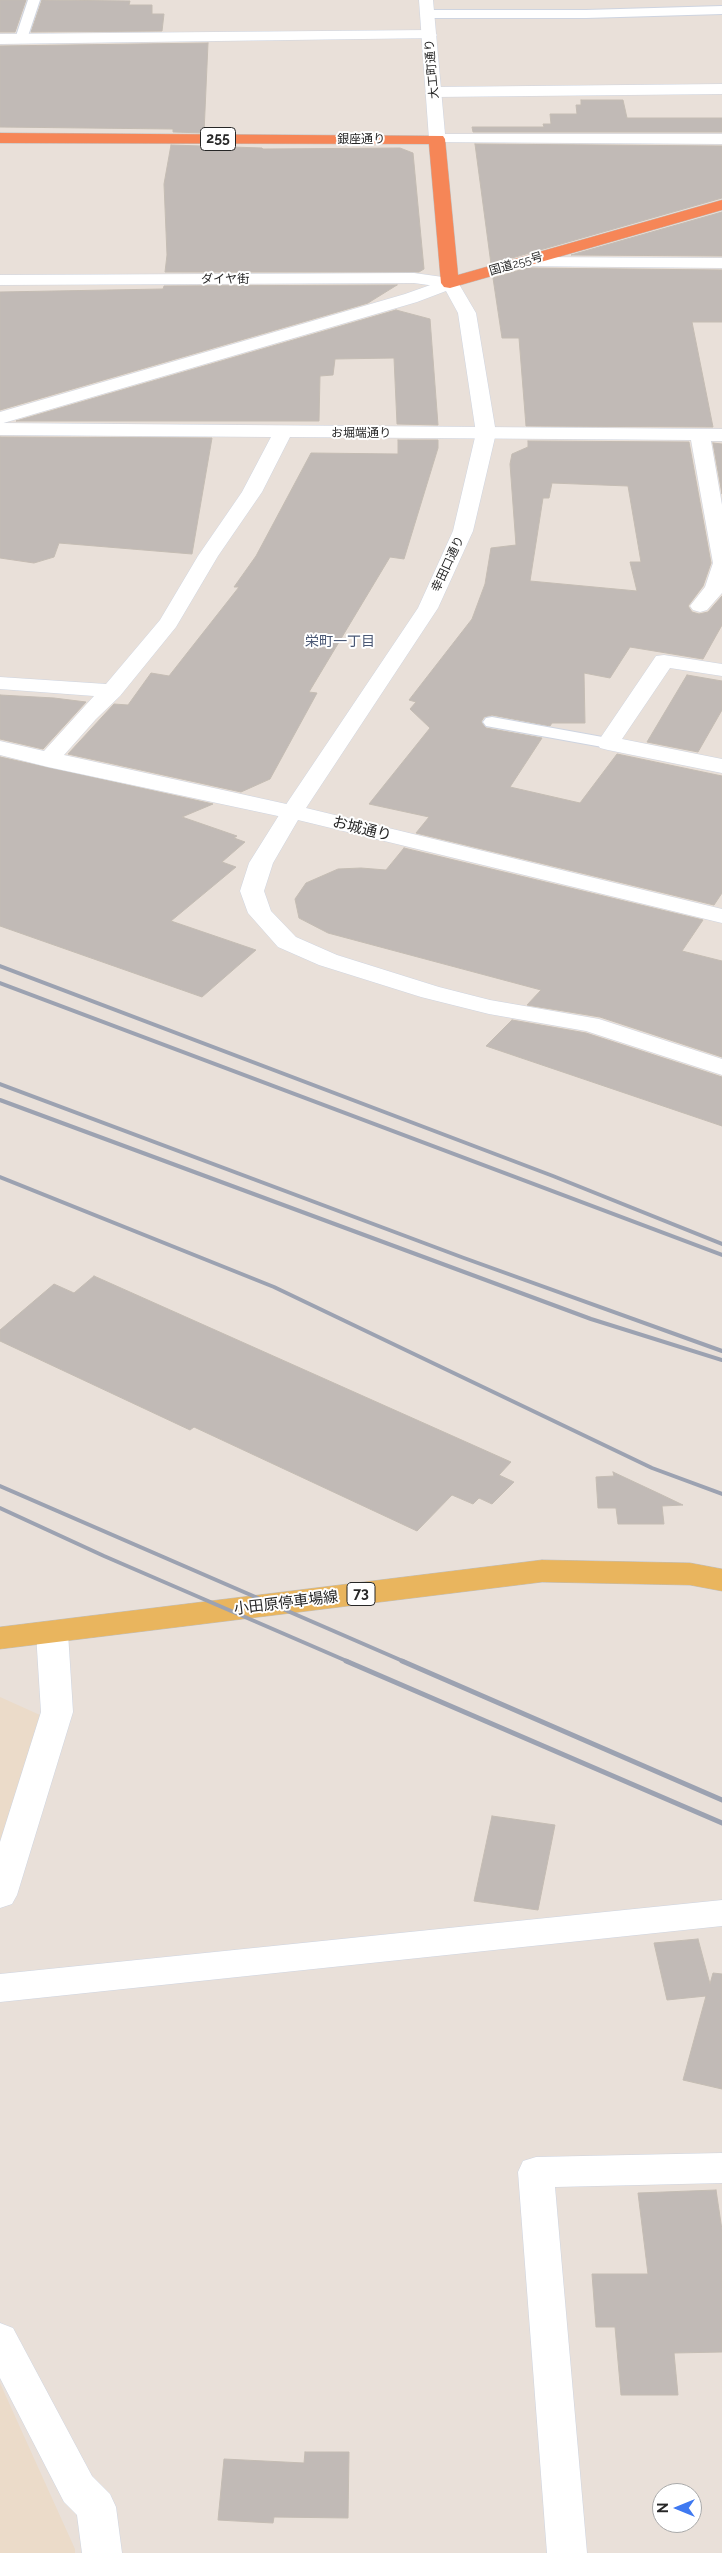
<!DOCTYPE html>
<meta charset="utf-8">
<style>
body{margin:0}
#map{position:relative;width:722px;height:2553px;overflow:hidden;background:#e9e0d9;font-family:Raleway,sans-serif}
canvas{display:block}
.north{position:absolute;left:652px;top:2483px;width:50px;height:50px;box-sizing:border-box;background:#fff;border:1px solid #a9a9a9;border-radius:50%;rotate:270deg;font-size:14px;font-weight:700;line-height:20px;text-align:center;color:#272727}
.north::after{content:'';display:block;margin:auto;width:18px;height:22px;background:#3f79f1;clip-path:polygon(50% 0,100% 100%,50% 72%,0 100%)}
</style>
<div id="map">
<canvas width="722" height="2553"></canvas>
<div class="north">N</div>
</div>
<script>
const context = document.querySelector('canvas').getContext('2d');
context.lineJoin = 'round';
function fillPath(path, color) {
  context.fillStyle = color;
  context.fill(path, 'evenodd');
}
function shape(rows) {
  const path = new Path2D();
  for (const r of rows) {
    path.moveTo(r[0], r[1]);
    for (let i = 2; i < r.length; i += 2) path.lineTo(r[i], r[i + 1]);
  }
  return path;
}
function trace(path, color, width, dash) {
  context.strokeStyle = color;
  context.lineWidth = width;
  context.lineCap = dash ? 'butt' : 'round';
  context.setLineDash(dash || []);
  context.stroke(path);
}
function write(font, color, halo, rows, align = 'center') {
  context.font = font + ' Raleway,"Noto Sans JP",sans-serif';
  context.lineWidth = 4;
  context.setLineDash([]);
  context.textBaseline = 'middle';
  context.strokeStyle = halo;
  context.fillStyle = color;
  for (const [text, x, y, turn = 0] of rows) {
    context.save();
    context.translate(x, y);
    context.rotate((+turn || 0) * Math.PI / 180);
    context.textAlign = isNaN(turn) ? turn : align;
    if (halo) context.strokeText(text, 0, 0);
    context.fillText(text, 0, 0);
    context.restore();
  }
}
const education = shape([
 [0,1697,40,1715,0,1851],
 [0,2383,75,2549,75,2553,0,2553]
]);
const building = shape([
 [0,0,26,0,15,32,0,32,0,0],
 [42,0,130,1,129,5,152,5,152,14,164,14,162,31,31,32,42,0],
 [208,43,204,133,173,132,173,129,0,127,0,46,208,43],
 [581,100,623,100,627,118,722,118,722,132,473,132,472,127,544,127,543,124,551,124,550,114,577,114,576,105,581,105,581,100],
 [475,144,722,146,722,198,491,264,475,144],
 [171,145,262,148,263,149,400,148,413,153,424,269,419,272,165,272,167,255,164,184,171,145],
 [722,212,722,256,571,255,722,212],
 [527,268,722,270,722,322,692,322,713,427,526,426,519,338,502,338,493,278,527,268],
 [397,285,368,303,0,410,0,292,163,289,164,286,397,285],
 [396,310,430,319,438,425,397,424,394,358,335,359,333,375,320,376,319,421,16,421,396,310],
 [0,437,212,438,192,554,59,543,54,557,34,563,0,558,0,437],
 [398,440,438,440,438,448,404,559,390,557,309,692,317,693,270,779,241,792,68,754,114,704,128,705,151,673,169,676,239,587,234,587,256,556,311,453,398,454,398,440],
 [528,441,689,442,711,563,703,586,688,606,692,612,699,614,708,612,722,596,722,625,703,659,630,647,610,678,584,673,585,723,552,723,550,726,492,715,484,717,481,722,486,728,542,738,510,787,580,803,617,754,722,776,722,893,714,905,416,833,429,817,369,804,430,728,410,709,416,702,409,700,472,619,485,584,491,548,516,545,510,464,512,454,528,447,528,441],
 [552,483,628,486,641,562,630,562,637,591,530,581,543,498,549,498,552,483],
 [713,443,722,444,722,494,713,443],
 [687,675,722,681,722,710,698,752,647,742,687,675],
 [0,695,54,698,86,702,43,749,0,739,0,695],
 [0,757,213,804,182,817,237,836,234,838,245,842,222,862,236,867,171,921,256,950,202,997,0,926,0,757],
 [404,848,703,920,682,951,722,961,722,1057,600,1017,527,1005,541,990,328,933,299,918,295,899,306,883,338,869,361,868,386,870,404,848],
 [512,1020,586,1033,722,1077,722,1126,486,1046,512,1020],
 [94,1276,511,1462,499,1475,514,1482,492,1504,479,1498,473,1504,452,1495,417,1531,194,1427,190,1430,0,1341,0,1330,54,1284,74,1293,94,1276],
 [613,1472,660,1494,683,1505,662,1506,664,1524,618,1524,616,1508,598,1508,596,1477,614,1476,613,1472],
 [492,1816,555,1825,538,1910,474,1901,492,1816],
 [698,1939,710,1984,713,1973,722,1974,722,2089,683,2080,706,1996,667,2000,654,1943,698,1939],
 [716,2190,722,2230,722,2352,674,2353,678,2395,621,2395,615,2327,596,2327,592,2274,648,2274,638,2193,716,2190],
 [305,2452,349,2452,348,2518,274,2517,273,2523,218,2520,224,2459,304,2463,305,2452]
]);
const lane = shape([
 [28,0,40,0,27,39,21,43,15,39,28,0],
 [722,6,722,14,586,18,427,18,421,14,427,10,586,10,722,6],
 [492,717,608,738,614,739,617,743,614,747,608,748,486,726,483,722,486,718,492,717]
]);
const street = shape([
 [429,30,434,32,437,35,434,38,0,44,0,34,429,30],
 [722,84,722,94,435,97,427,92,435,87,722,84],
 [524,257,722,258,722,268,518,266,515,262,518,258,524,257],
 [414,273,450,278,456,279,459,283,456,287,450,288,414,283,0,285,0,275,414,273],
 [0,423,722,429,722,441,711,441,722,505,722,593,707,610,700,612,693,610,690,606,705,587,713,563,691,440,290,437,262,492,218,556,176,627,120,696,96,719,64,755,300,807,303,812,300,817,292,819,48,767,0,755,0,741,44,751,94,696,0,689,0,677,106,684,160,620,198,556,242,492,271,437,0,435,0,423],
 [664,655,722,664,722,676,670,668,622,739,722,759,722,773,608,750,600,748,597,743,656,656,664,655],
 [52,1622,63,1625,68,1633,73,1712,17,1895,12,1904,0,1908,0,1842,41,1712,36,1633,41,1625,52,1622],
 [722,1900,722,1926,0,2002,0,1974,722,1900],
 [722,2153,722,2183,555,2187,587,2553,547,2553,518,2172,523,2161,536,2157,722,2153],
 [0,2323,13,2328,92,2476,110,2494,116,2507,122,2553,82,2553,77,2515,64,2502,0,2378,0,2323]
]);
const secondary = shape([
 [419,0,433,0,445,134,722,134,722,144,431,142,429,139,419,0],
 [450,278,456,279,476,313,496,433,473,531,438,608,306,808,722,909,722,923,298,820,273,863,264,891,271,911,296,937,337,955,439,987,490,1000,599,1019,722,1059,722,1075,586,1031,489,1014,421,997,319,965,278,947,248,913,240,891,249,863,281,812,418,608,453,531,476,433,458,313,446,291,417,302,0,424,0,412,405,294,450,278]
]);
const primary = shape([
 [542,1560,690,1563,722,1569,722,1591,690,1585,542,1582,0,1649,0,1627,542,1560]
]);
const highway = shape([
 [0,133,443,136,445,139,458,275,722,200,722,210,450,288,444,287,441,283,429,144,0,143,0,133]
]);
const railFar1 = shape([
 [0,966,553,1176,722,1244],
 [0,983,722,1255],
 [0,1084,464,1258,722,1351],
 [0,1100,591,1319,722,1360],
 [0,1177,274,1287,652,1468,722,1494],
 [0,1486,405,1662],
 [0,1508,104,1556,349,1662]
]);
const rail = shape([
 [346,1661,722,1823],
 [402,1661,722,1800]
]);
const farStreetnames = [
 ["大工町通り",432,69,-95],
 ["銀座通り",361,139],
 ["国道255号",516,264,-16],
 ["ダイヤ街",225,279],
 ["お堀端通り",361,433],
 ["幸田口通り",448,564,-65]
];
const shields = [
 [218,139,35],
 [361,1594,28]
];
const shieldNames = [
 ["255",218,139],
 ["73",361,1594]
];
const farNeighbourhoodnames = [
 ["栄町一丁目",340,642]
];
const streetNames = [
 ["お城通り",362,829,14],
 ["小田原停車場線",286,1603,-7]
];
fillPath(education, '#ebdbc9');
fillPath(building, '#c1bab6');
trace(building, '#c4bcb3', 1);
trace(lane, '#ced4e0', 2);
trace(street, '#ced4e0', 1);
trace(secondary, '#ced4e0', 1);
trace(primary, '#bebebe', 1);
trace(highway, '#bebebe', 1);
fillPath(lane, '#fff');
fillPath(street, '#fff');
fillPath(secondary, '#fff');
fillPath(primary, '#e9b55e');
fillPath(highway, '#f68657');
trace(railFar1, '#9ca2b1', 4);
trace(rail, '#9ca2b1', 5);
write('12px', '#272727', '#fff', farStreetnames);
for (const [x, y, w] of shields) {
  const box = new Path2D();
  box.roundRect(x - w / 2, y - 11.5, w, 23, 4);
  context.fillStyle = '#fff';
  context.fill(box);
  trace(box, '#272727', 1);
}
write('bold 14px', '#272727', null, shieldNames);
write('14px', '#4a5875', '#fff', farNeighbourhoodnames);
write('15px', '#272727', '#fff', streetNames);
</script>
